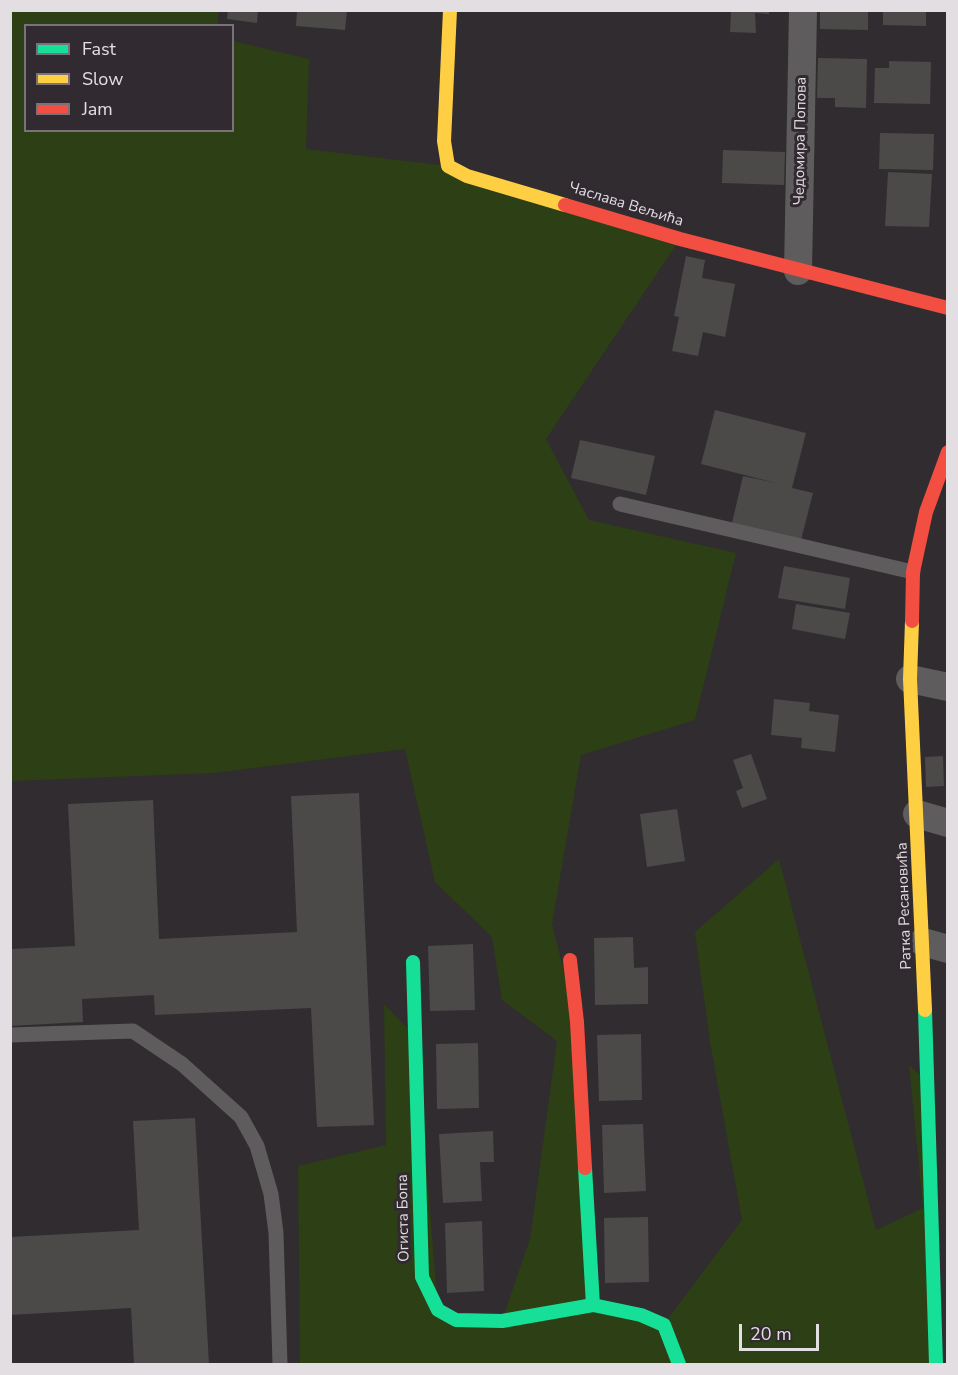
<!DOCTYPE html>
<meta charset="utf-8">
<style>
body{margin:0}
#map{position:relative;width:958px;height:1375px;overflow:hidden;background:#302c30;font-family:"Nunito Sans",sans-serif}
canvas{display:block}
.frame{position:absolute;inset:0;border:12px solid #e3dee2;pointer-events:none}
.legend{position:absolute;left:24px;top:24px;width:210px;height:108px;box-sizing:border-box;background:#322a31;border:2px solid #797278;margin:0;padding:8px 10px;list-style:none;font-size:18px;color:#e3dee2}
.legend li{display:flex;align-items:center;gap:12px;height:30px}
.legend b{width:30px;border:2px solid #797278}
.scale{position:absolute;left:739px;top:1324px;width:80px;height:27px;box-sizing:border-box;border:3px solid #e3dee2;border-top:0;padding-left:8px;font-size:18px;line-height:21px;white-space:nowrap;color:#e3dee2;-webkit-text-stroke:4px #322a31;paint-order:stroke}
</style>
<div id="map">
<canvas width="958" height="1375"></canvas>
<div class="frame"></div>
<ul class="legend">
<li><b style="height:8px;background:#16e098"></b>Fast</li>
<li><b style="height:8px;background:#ffcf43"></b>Slow</li>
<li><b style="height:8px;background:#f24e42"></b>Jam</li>
</ul>
<div class="scale">20 m</div>
</div>
<script>
const context = document.querySelector('canvas').getContext('2d');
context.lineJoin = 'round';
function fillPath(path, color) {
  context.fillStyle = color;
  context.fill(path, 'evenodd');
}
function shape(rows) {
  const path = new Path2D();
  for (const r of rows) {
    path.moveTo(r[0], r[1]);
    for (let i = 2; i < r.length; i += 2) path.lineTo(r[i], r[i + 1]);
  }
  return path;
}
function trace(path, color, width, dash) {
  context.strokeStyle = color;
  context.lineWidth = width;
  context.lineCap = dash ? 'butt' : 'round';
  context.setLineDash(dash || []);
  context.stroke(path);
}
function write(font, color, halo, rows, align = 'center') {
  context.font = font + ' "Nunito Sans",sans-serif';
  context.lineWidth = 6;
  context.setLineDash([]);
  context.textBaseline = 'middle';
  context.strokeStyle = halo;
  context.fillStyle = color;
  for (const [text, x, y, turn = 0] of rows) {
    context.save();
    context.translate(x, y);
    context.rotate((+turn || 0) * Math.PI / 180);
    context.textAlign = isNaN(turn) ? turn : align;
    if (halo) context.strokeText(text, 0, 0);
    context.fillText(text, 0, 0);
    context.restore();
  }
}
const green = shape([
 [10,11,218,11,218,25,26,26,26,130,232,130,233,41,309,59,306,149,448,166,680,239,546,439,589,520,736,553,695,720,581,755,552,924,577,1022,593,1305,664,1324,742,1220,710,1042,695,932,779,859,876,1230,923,1208,909,1065,926,1081,936,1364,300,1364,298,1166,386,1145,384,1004,416,1037,438,1310,502,1320,530,1239,557,1041,502,1000,492,937,435,882,405,749,214,773,11,781]
]);
const building = shape([
 [228,10,258,10,257,23,227,19],
 [297,10,347,10,345,30,296,26],
 [731,10,769,10,769,14,755,13,756,33,730,32],
 [820,10,868,10,868,30,820,29],
 [883,10,926,10,926,26,883,25],
 [818,58,867,59,866,108,835,107,835,98,817,98],
 [889,61,931,62,930,104,874,103,875,68,889,68],
 [880,133,934,134,933,170,879,169],
 [723,150,785,152,784,185,722,183],
 [888,172,932,174,929,227,885,226],
 [686,256,705,260,702,278,735,284,725,337,703,332,698,356,672,351,679,317,674,316],
 [715,410,806,433,792,488,813,493,801,540,732,523,743,476,776,483,701,464],
 [580,440,655,456,646,495,571,478],
 [784,566,850,578,845,609,778,598],
 [796,604,850,613,845,639,792,629],
 [774,699,810,703,809,711,839,715,835,752,801,748,802,738,771,735],
 [751,754,767,799,742,808,736,791,743,788,733,760],
 [943,756,944,786,926,787,925,757],
 [359,793,374,1125,317,1127,311,1008,155,1015,154,995,82,999,83,1022,10,1026,10,949,75,946,68,804,153,800,159,939,297,932,291,796],
 [677,809,685,861,647,867,640,814],
 [633,937,634,968,648,967,648,1004,595,1005,594,938],
 [473,944,475,1010,430,1011,428,946],
 [641,1034,642,1100,599,1101,597,1035],
 [478,1043,479,1108,437,1109,436,1044],
 [195,1118,209,1364,134,1364,131,1308,10,1315,10,1237,139,1230,133,1121],
 [643,1124,646,1191,604,1193,602,1125],
 [493,1131,494,1162,480,1162,482,1201,443,1203,439,1134],
 [648,1217,649,1282,605,1283,604,1218],
 [482,1221,484,1291,447,1293,445,1223]
]);
const lane = shape([
 [620,504,913,572],
 [10,1035,133,1031,182,1064,241,1117,257,1146,271,1194,276,1233,280,1364]
]);
const street = shape([
 [798,271,803,10],
 [910,679,948,687],
 [917,814,948,823],
 [923,942,948,949]
]);
const fast = shape([
 [413,962,422,1277,438,1310,456,1320,502,1321,593,1305,641,1315,664,1325,679,1364],
 [925,1010,936,1364],
 [585,1168,593,1305]
]);
const slow = shape([
 [450,10,444,141,448,166,467,176,565,205],
 [912,621,910,679,925,1010]
]);
const jam = shape([
 [565,205,680,239,948,308],
 [912,621,913,572,926,512,948,452],
 [570,960,577,1022,585,1168]
]);
const streetNames = [
 ["Чедомира Попова",801,141,-89],
 ["Часлава Вељића",626,205,17],
 ["Ратка Ресановића",905,906,-92],
 ["Огиста Бопа",404,1218,-91]
];
fillPath(green, '#2d3f14');
fillPath(building, '#4c4949');
trace(lane, '#5f5c5d', 15);
trace(street, '#5f5c5d', 28);
trace(fast, '#16e098', 14);
trace(slow, '#ffcf43', 14);
trace(jam, '#f24e42', 14);
write('15px', '#e3dee2', '#322a31', streetNames);
</script>
